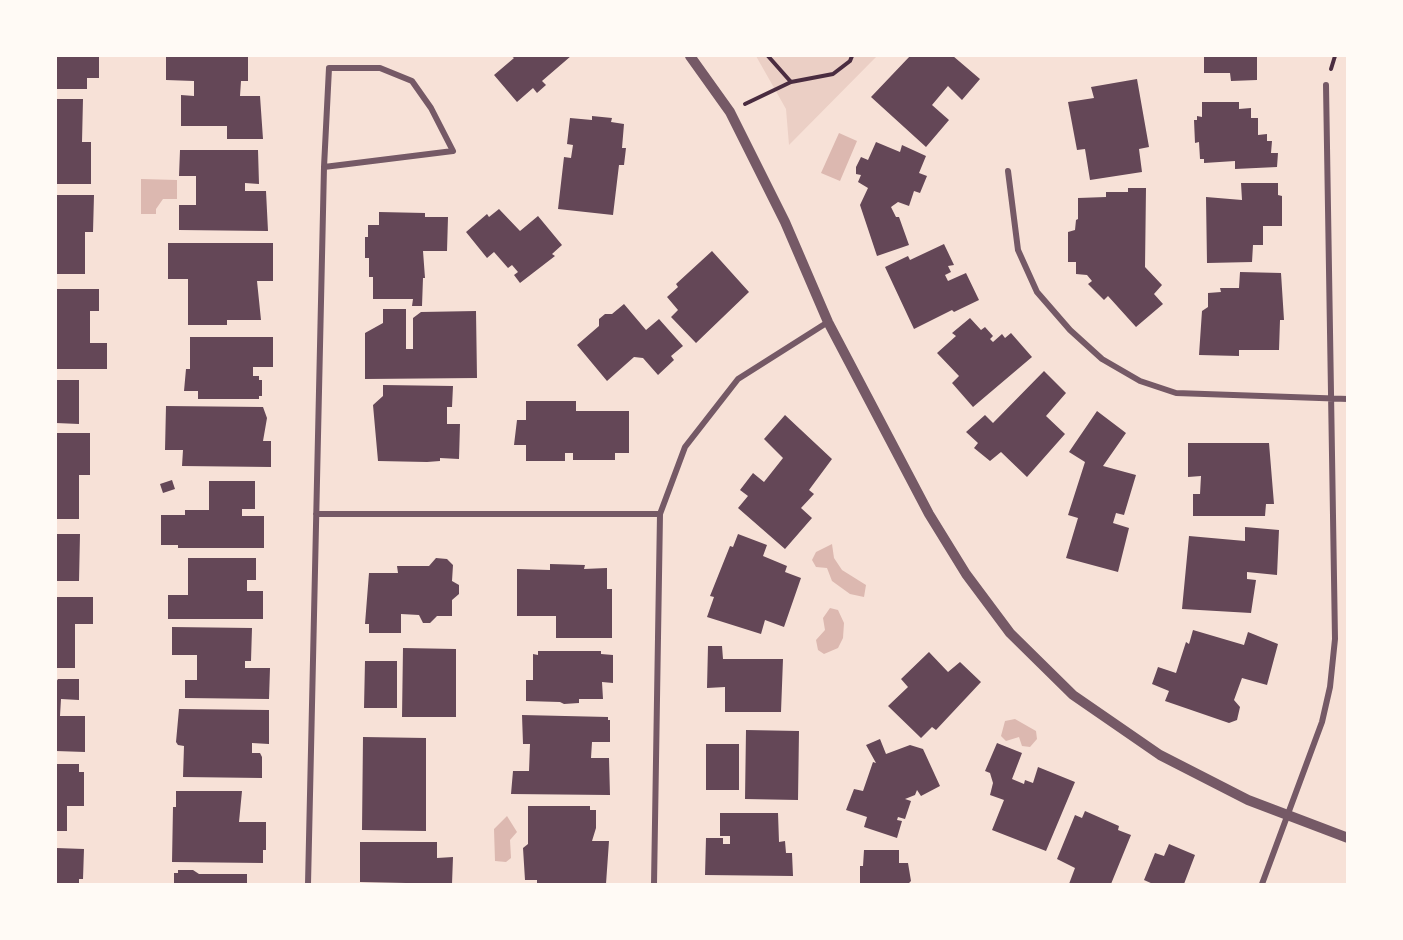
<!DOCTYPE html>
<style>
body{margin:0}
#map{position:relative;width:1403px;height:940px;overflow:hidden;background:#f7e1d7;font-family:"Work Sans",sans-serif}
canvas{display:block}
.frame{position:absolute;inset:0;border:57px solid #fffaf5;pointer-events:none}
</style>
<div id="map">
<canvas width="1403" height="940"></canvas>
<div class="frame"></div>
</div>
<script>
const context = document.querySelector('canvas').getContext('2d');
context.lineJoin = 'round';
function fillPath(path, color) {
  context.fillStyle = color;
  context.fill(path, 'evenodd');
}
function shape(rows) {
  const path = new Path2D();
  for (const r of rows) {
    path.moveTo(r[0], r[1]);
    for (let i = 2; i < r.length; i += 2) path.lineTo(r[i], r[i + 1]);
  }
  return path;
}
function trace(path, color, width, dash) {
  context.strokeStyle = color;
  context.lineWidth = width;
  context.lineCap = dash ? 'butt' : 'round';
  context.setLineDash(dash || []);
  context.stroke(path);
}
const green = shape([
 [756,56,877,56,789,145,786,109]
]);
const water = shape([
 [839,133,857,141,840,181,821,173],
 [141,179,177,180,177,199,163,199,156,209,156,214,141,214],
 [832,544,834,558,842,570,866,585,864,597,850,594,832,581,827,568,816,567,812,560,816,552],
 [830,608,838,610,844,623,843,638,838,648,824,654,818,650,816,640,825,630,823,618],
 [1015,719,1036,731,1037,739,1030,747,1022,746,1019,737,1006,741,1001,736,1005,721],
 [507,816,517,832,510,840,511,858,506,862,495,861,494,829]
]);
const building = shape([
 [56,56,99,56,99,78,87,78,87,89,56,89],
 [166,56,248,56,248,81,241,81,240,96,260,96,263,139,227,139,227,126,181,126,181,95,194,96,194,81,166,80],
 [511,56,571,56,542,81,546,85,537,93,533,88,517,102,494,75,514,58],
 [910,56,953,56,980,79,962,100,948,86,932,105,949,120,926,147,871,97],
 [1208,56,1257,56,1257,80,1231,81,1230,73,1204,73,1204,57],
 [1137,79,1149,147,1139,149,1142,172,1090,180,1085,149,1077,150,1068,102,1094,98,1091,87],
 [56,99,83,99,82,142,91,142,91,184,56,184],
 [1202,102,1239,102,1239,109,1251,108,1251,118,1258,118,1258,135,1267,134,1267,141,1272,141,1271,153,1278,153,1277,167,1235,169,1235,161,1204,163,1204,159,1200,159,1199,142,1195,143,1194,120,1197,120,1197,116,1202,117],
 [592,116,612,118,611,122,624,124,622,148,626,148,624,165,619,165,613,215,558,209,564,157,571,158,573,145,567,144,570,118,592,120],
 [876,142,900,152,902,145,926,156,919,173,927,176,920,193,914,191,909,206,898,202,891,207,896,217,899,217,909,245,877,256,860,205,868,188,858,182,861,175,856,174,856,167,861,157,868,160],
 [180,150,258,150,259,184,245,183,245,191,266,191,268,231,179,230,179,205,196,205,196,176,179,176],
 [1241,183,1278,183,1278,195,1282,196,1282,226,1263,226,1263,245,1253,245,1252,262,1207,263,1206,197,1242,200],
 [1128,188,1146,188,1145,267,1162,285,1154,294,1163,304,1136,327,1108,296,1104,300,1088,284,1092,281,1087,275,1076,274,1076,262,1068,262,1068,232,1075,230,1076,220,1078,219,1078,198,1106,197,1106,192,1128,192],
 [56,195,94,195,93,232,85,232,85,274,56,274],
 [499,209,520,231,538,216,562,245,552,254,555,256,520,283,514,275,518,272,512,265,508,268,494,252,487,258,466,232,487,214,489,217],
 [379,212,425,213,425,217,448,217,447,251,423,251,425,278,423,278,422,306,412,306,413,299,373,299,373,277,369,277,369,258,365,258,365,237,368,237,368,225,379,225],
 [168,243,273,243,273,281,257,281,261,320,227,320,227,325,188,325,188,279,168,279],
 [944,244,954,265,948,266,951,272,945,275,948,281,966,273,979,300,954,312,952,310,914,329,885,267,908,256,910,260],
 [712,251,749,292,696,343,671,317,678,310,667,297,678,287,676,284],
 [1240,272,1281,273,1284,320,1280,320,1279,350,1239,350,1239,356,1199,355,1202,311,1208,307,1208,293,1221,292,1220,288,1239,288],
 [56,289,99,289,99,311,90,311,90,343,107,343,107,369,56,369],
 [624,304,646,330,659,319,683,346,671,356,674,360,658,375,643,358,634,357,607,381,577,345,599,326,599,319,605,314,612,314],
 [383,309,406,309,406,349,413,349,413,318,421,312,476,311,477,378,365,379,365,333,383,323],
 [970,318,981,330,985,327,993,336,990,339,993,342,1002,334,1005,338,1011,333,1032,357,973,407,952,383,959,376,937,353,956,336,952,333],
 [190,337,273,337,273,367,253,367,253,376,259,376,259,380,262,380,262,396,259,396,259,399,198,399,198,391,184,391,186,369,190,369],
 [1044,371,1066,393,1046,416,1065,434,1027,477,1001,452,990,461,974,448,978,443,966,432,985,415,993,423],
 [56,380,79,380,79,424,56,423],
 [383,385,453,386,452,407,447,407,447,424,460,424,459,459,440,458,440,461,427,462,378,461,373,405,383,396],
 [526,401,576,401,576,411,629,411,629,453,615,453,615,460,573,460,573,453,565,453,565,461,526,461,526,445,514,445,517,420,526,420],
 [166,406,263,407,267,418,263,441,271,441,271,467,182,466,183,450,165,450],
 [1097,411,1126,433,1103,466,1136,475,1124,515,1116,513,1113,523,1129,528,1118,572,1066,558,1078,518,1068,515,1085,462,1069,452],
 [785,415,832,459,809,490,814,494,801,508,812,518,785,549,738,508,748,496,740,490,753,473,764,482,783,458,764,439],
 [56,433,90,433,90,475,79,475,79,519,56,519],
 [1188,443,1269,443,1274,504,1266,504,1265,516,1193,516,1193,494,1200,494,1201,476,1188,477],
 [172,480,175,489,163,493,160,484],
 [209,481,255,481,255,509,242,509,242,516,264,516,264,548,178,548,178,545,161,545,161,515,185,515,185,510,209,510],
 [1245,527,1279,530,1277,575,1247,572,1247,579,1256,580,1251,613,1182,609,1189,536,1245,541],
 [56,534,80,534,79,581,56,581],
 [738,534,767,545,763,556,787,566,785,572,801,578,784,627,765,620,761,634,707,617,714,597,710,596,730,546,733,547],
 [188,558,256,558,256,580,247,580,247,591,263,591,263,619,168,619,168,595,188,595],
 [436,558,447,559,453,565,452,581,459,585,459,594,452,600,452,616,437,616,430,623,423,623,419,615,401,614,401,633,369,633,369,624,365,624,369,573,398,573,397,566,429,566],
 [550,564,585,565,584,569,607,568,607,589,612,589,612,638,556,638,556,616,517,616,517,569,550,570],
 [56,597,93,597,93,624,75,624,75,668,56,668],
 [172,627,252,628,251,661,245,661,245,668,270,668,269,699,185,698,185,680,197,680,197,655,172,655],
 [1193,630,1244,645,1248,632,1278,644,1267,685,1242,678,1234,700,1240,707,1237,720,1229,723,1165,701,1169,691,1152,684,1158,667,1176,673,1186,642,1189,644],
 [708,646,722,646,723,659,783,659,781,712,725,712,725,687,707,688],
 [403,648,456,649,456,717,402,717],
 [538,651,601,651,601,654,613,655,613,683,602,682,603,699,579,699,579,703,564,704,560,702,526,701,526,680,533,680,533,654,538,655],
 [929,652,948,672,960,662,981,682,936,730,932,727,921,738,888,706,908,687,901,679],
 [365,661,397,661,397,708,364,708],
 [58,679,79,679,79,700,61,699,60,716,85,716,85,752,56,751,56,682],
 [179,709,269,710,269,744,252,743,252,753,260,753,262,757,262,778,183,777,184,746,178,745,176,742],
 [522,715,608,717,608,720,610,720,610,742,592,742,591,758,609,758,610,795,511,794,513,771,529,771,530,744,523,744],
 [746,730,799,731,798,800,745,799],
 [363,737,426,738,426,831,362,830],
 [880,739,886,754,910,745,923,749,940,786,921,796,917,790,915,795,905,799,911,801,905,819,898,817,897,820,902,821,897,838,864,827,867,817,846,810,854,789,863,791,873,762,876,763,866,745],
 [997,743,1022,753,1012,779,1024,784,1025,780,1033,783,1038,767,1075,782,1046,851,992,830,1004,800,990,795,993,783,990,773,985,771],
 [706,744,739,744,739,790,706,790],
 [56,764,79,764,79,772,84,772,84,806,67,806,67,831,56,831],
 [176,791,242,791,239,822,266,822,266,850,263,850,263,863,172,862,173,807,176,807],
 [528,806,590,806,590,810,596,810,596,828,592,841,609,841,606,884,537,883,537,880,525,880,523,848,528,844],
 [1085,811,1119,826,1118,830,1131,835,1111,884,1069,884,1075,868,1057,859,1075,815,1082,818],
 [720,813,778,813,779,842,785,841,786,853,792,853,793,876,705,875,706,838,723,838,723,844,730,844,730,836,720,836],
 [360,842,437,842,437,858,453,857,452,884,360,882],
 [1169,844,1195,855,1184,884,1153,884,1144,880,1155,853,1164,856],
 [56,848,84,849,83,879,79,879,79,884,56,884],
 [864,850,899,850,899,863,908,863,911,881,908,884,860,884,860,866,863,866],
 [178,870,193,870,199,874,247,874,247,884,174,884,174,873,178,873]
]);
const path = shape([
 [768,56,791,82,833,74,850,61,852,56],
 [1331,69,1335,56],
 [745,104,791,82]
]);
const minor = shape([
 [1008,171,1018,250,1037,292,1070,330,1102,359,1140,381,1176,393,1348,399],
 [316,514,660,514],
 [308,884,324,167,329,68,380,68,412,81,431,108,453,151,324,167],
 [654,884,660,514,685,447,738,379,828,322],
 [1262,884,1322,722,1330,687,1335,639,1326,85]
]);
const tertiary = shape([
 [690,56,730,112,785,222,828,322,929,514,966,574,1010,633,1073,695,1160,755,1248,800,1348,838]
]);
fillPath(green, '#ebcfc5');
fillPath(water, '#dcb8b0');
fillPath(building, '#644757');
trace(path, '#4a2c40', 4);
trace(minor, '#755966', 6);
trace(tertiary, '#755966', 10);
</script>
